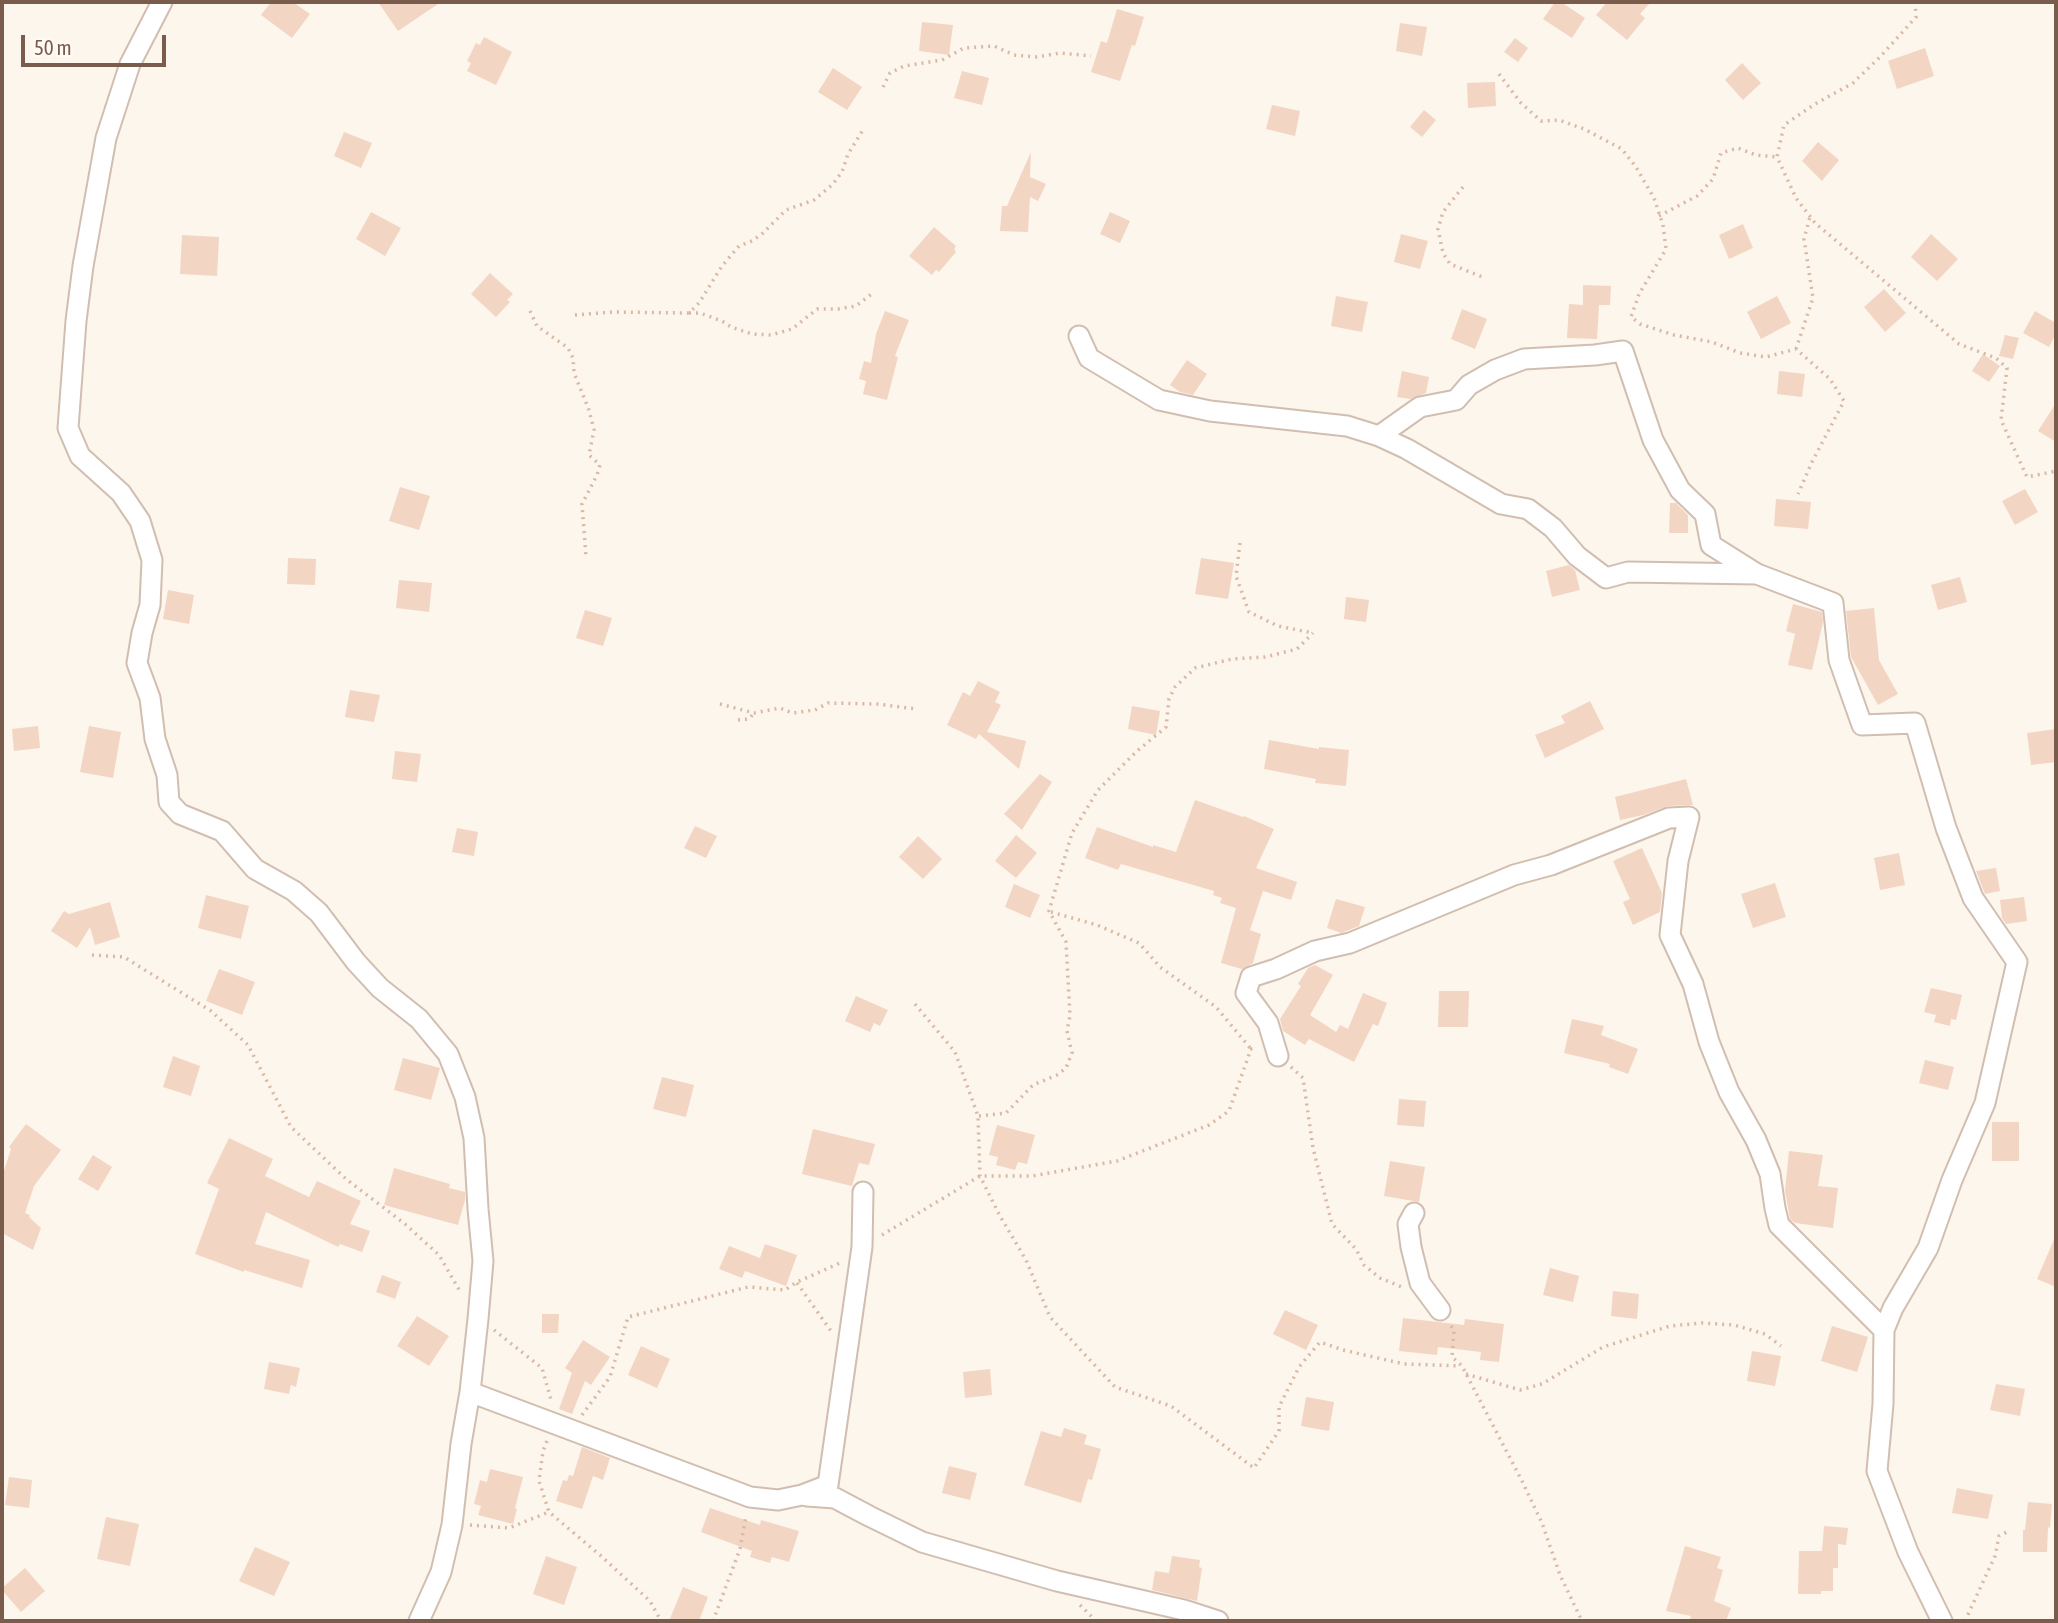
<!DOCTYPE html>
<style>
body{margin:0}
#map{position:relative;width:2058px;height:1623px;overflow:hidden;background:#fdf6ec;font-family:"Asap Condensed",sans-serif}
canvas{display:block}
.frame{position:absolute;inset:0;border:4px solid #7a5c4d;pointer-events:none}
.scale{position:absolute;left:21px;top:35px;width:145px;height:32px;box-sizing:border-box;border:4px solid #7a5c4d;border-top:0;padding-left:9px;font-size:21px;line-height:24px;white-space:nowrap;color:#7a5c4d;-webkit-text-stroke:5px #fffaf3;paint-order:stroke}
</style>
<div id="map">
<canvas width="2058" height="1623"></canvas>
<div class="frame"></div>
<div class="scale">50 m</div>
</div>
<script>
const context = document.querySelector('canvas').getContext('2d');
context.lineJoin = 'round';
function fillPath(path, color) {
  context.fillStyle = color;
  context.fill(path, 'evenodd');
}
function shape(rows) {
  const path = new Path2D();
  for (const r of rows) {
    path.moveTo(r[0], r[1]);
    for (let i = 2; i < r.length; i += 2) path.lineTo(r[i], r[i + 1]);
  }
  return path;
}
function trace(path, color, width, dash) {
  context.strokeStyle = color;
  context.lineWidth = width;
  context.lineCap = dash ? 'butt' : 'round';
  context.setLineDash(dash || []);
  context.stroke(path);
}
const building = shape([
 [271,2,293,2,310,14,292,38,261,15],
 [378,2,441,2,398,31],
 [1555,2,1561,2,1585,18,1572,38,1543,19],
 [1607,2,1651,2,1640,14,1645,18,1627,40,1596,15],
 [1117,9,1144,17,1135,46,1132,45,1120,81,1091,72,1101,41,1107,43],
 [922,22,953,25,949,55,919,51],
 [1400,23,1427,27,1422,56,1396,51],
 [484,37,512,52,496,85,467,71,471,63,467,61,476,43,480,45],
 [1515,38,1528,48,1518,62,1504,52],
 [1925,48,1934,76,1897,89,1888,61],
 [1742,63,1761,83,1743,100,1725,80],
 [833,68,862,87,847,110,818,92],
 [962,71,989,78,982,105,954,98],
 [1495,82,1496,106,1468,108,1467,83],
 [1272,105,1300,111,1295,136,1266,129],
 [1424,110,1436,120,1422,137,1410,127],
 [344,132,372,143,361,168,334,156],
 [1818,142,1839,160,1822,181,1802,161],
 [1031,152,1030,177,1046,184,1038,201,1030,197,1028,232,1000,231,1002,206,1007,206],
 [371,212,401,228,385,256,356,239],
 [1110,212,1130,221,1120,243,1100,234],
 [1743,224,1753,248,1729,259,1719,235],
 [934,227,956,246,954,249,956,252,939,272,936,270,932,275,909,256],
 [1401,234,1428,241,1420,269,1394,262],
 [1931,234,1958,259,1937,281,1911,257],
 [182,235,219,237,217,276,180,274],
 [490,273,513,294,507,300,510,302,496,317,471,294],
 [1583,285,1611,286,1610,305,1599,305,1597,339,1567,338,1569,304,1583,305],
 [1884,289,1906,313,1885,332,1864,307],
 [1336,296,1368,302,1362,332,1331,326],
 [1777,296,1791,323,1761,339,1747,312],
 [1462,309,1487,319,1475,349,1451,339],
 [885,311,909,320,895,356,898,357,887,400,863,394,866,381,859,379,864,361,871,363,876,334],
 [2035,311,2056,323,2056,333,2049,347,2023,333],
 [2005,335,2019,338,2013,359,1999,356],
 [1983,354,2000,366,1989,382,1972,371],
 [1187,360,1207,374,1193,395,1180,392,1170,385],
 [1402,371,1429,377,1426,393,1410,399,1397,397],
 [1779,371,1805,374,1802,397,1777,394],
 [2056,403,2056,442,2038,431],
 [400,487,430,496,419,530,389,521],
 [2025,489,2038,512,2015,525,2002,501],
 [1776,499,1811,502,1808,529,1774,526],
 [1670,503,1676,503,1688,515,1688,533,1669,533],
 [288,558,316,559,315,585,287,584],
 [1201,558,1234,563,1228,599,1195,594],
 [1569,565,1575,570,1580,590,1552,597,1546,571],
 [1960,577,1967,602,1938,610,1931,585],
 [399,580,432,583,429,612,396,608],
 [168,590,194,595,189,624,163,619],
 [1346,597,1369,600,1366,622,1344,619],
 [1793,604,1822,612,1823,622,1812,670,1788,665,1795,634,1786,631],
 [1874,608,1879,660,1898,694,1878,705,1851,657,1846,611],
 [585,610,612,618,603,646,576,638],
 [978,681,1000,692,995,702,1001,705,987,732,1026,741,1019,769,979,734,976,739,947,725,963,692,970,696],
 [350,690,380,695,374,722,345,717],
 [1590,701,1604,729,1545,758,1535,735,1565,723,1561,716],
 [1132,706,1160,711,1156,735,1128,729],
 [38,726,40,748,14,751,12,729],
 [89,726,121,732,113,778,80,772],
 [2056,729,2056,762,2031,765,2027,733],
 [1269,740,1319,749,1319,747,1349,750,1346,786,1315,783,1316,779,1264,769],
 [395,751,421,754,417,782,392,779],
 [1040,774,1052,782,1022,830,1004,814],
 [1686,779,1693,805,1668,806,1643,815,1620,820,1615,797],
 [1195,800,1243,817,1244,816,1274,829,1256,868,1297,882,1291,900,1263,891,1250,930,1261,934,1253,963,1242,969,1221,963,1236,908,1220,903,1222,898,1213,895,1214,891,1121,864,1118,870,1085,858,1097,827,1153,847,1153,845,1176,852],
 [695,826,717,836,706,858,684,848],
 [457,828,478,832,474,856,452,852],
 [1016,835,1037,853,1016,878,995,861],
 [918,836,942,859,923,879,899,857],
 [1642,848,1662,893,1660,912,1633,925,1623,902,1630,899,1613,861],
 [1899,853,1905,885,1880,890,1874,858],
 [1996,868,2000,891,1985,894,1976,871],
 [1775,883,1786,917,1753,928,1741,894],
 [1014,884,1040,895,1030,918,1005,907],
 [206,895,249,906,241,939,198,928],
 [2024,897,2027,921,2006,924,2002,918,2000,900],
 [1336,899,1365,907,1359,926,1341,933,1327,928],
 [110,902,120,937,95,945,90,927,77,948,51,931,64,911,69,914],
 [1315,965,1333,975,1310,1015,1336,1032,1340,1025,1348,1029,1363,993,1387,1003,1378,1026,1373,1024,1354,1062,1309,1039,1305,1045,1283,1031,1280,1019,1301,986,1298,984,1308,968],
 [219,969,255,982,242,1015,206,1001],
 [1931,988,1962,995,1956,1020,1951,1019,1950,1026,1934,1022,1936,1015,1924,1012],
 [1439,991,1469,991,1468,1027,1438,1027],
 [856,996,888,1010,880,1026,874,1023,870,1032,845,1021],
 [1572,1019,1604,1026,1601,1035,1638,1049,1628,1074,1609,1067,1610,1064,1564,1053],
 [173,1056,200,1066,191,1096,163,1087],
 [403,1058,440,1068,431,1100,394,1090],
 [1925,1060,1954,1067,1948,1090,1919,1083],
 [662,1077,694,1085,686,1117,653,1109],
 [1399,1099,1426,1101,1424,1127,1397,1125],
 [1992,1122,2019,1122,2019,1161,1992,1161],
 [26,1124,61,1150,34,1186,25,1213,30,1215,29,1217,41,1228,33,1250,2,1233,2,1177,11,1149,9,1147],
 [997,1125,1035,1135,1027,1164,1018,1162,1015,1170,996,1165,998,1157,989,1155],
 [813,1129,875,1144,869,1165,859,1163,852,1186,802,1174],
 [229,1138,273,1159,265,1176,309,1197,317,1181,361,1201,350,1224,370,1231,362,1252,340,1244,338,1247,266,1212,255,1244,310,1260,302,1288,244,1270,244,1272,195,1254,219,1189,207,1183],
 [1789,1151,1823,1155,1818,1186,1838,1188,1833,1228,1795,1223,1790,1219,1785,1191],
 [93,1155,112,1167,98,1191,78,1179],
 [1390,1161,1425,1167,1419,1202,1384,1196],
 [394,1168,450,1184,449,1188,465,1192,465,1200,458,1225,384,1205],
 [2056,1235,2056,1287,2037,1279],
 [765,1244,797,1255,786,1286,745,1271,742,1278,719,1269,729,1246,760,1258],
 [1550,1268,1579,1276,1573,1302,1543,1295],
 [382,1275,401,1282,395,1299,376,1292],
 [1613,1291,1639,1294,1637,1319,1611,1316],
 [1285,1310,1318,1325,1306,1350,1273,1334],
 [542,1314,559,1314,558,1333,542,1333],
 [417,1316,449,1336,429,1366,397,1346],
 [1403,1318,1464,1325,1465,1319,1504,1324,1499,1362,1480,1360,1481,1352,1438,1347,1437,1355,1399,1351],
 [1832,1326,1868,1337,1857,1372,1821,1361],
 [583,1340,610,1357,591,1385,585,1381,572,1414,559,1409,572,1373,565,1368],
 [641,1346,670,1359,657,1388,628,1375],
 [1752,1351,1781,1356,1775,1386,1747,1381],
 [269,1362,300,1368,296,1387,291,1385,289,1394,264,1389],
 [990,1369,992,1395,965,1398,963,1372],
 [1996,1384,2025,1389,2020,1416,1990,1410],
 [1306,1397,1334,1402,1329,1431,1301,1426],
 [1064,1428,1087,1435,1084,1444,1101,1449,1092,1480,1088,1479,1081,1503,1024,1485,1041,1431,1061,1437],
 [582,1447,610,1458,603,1480,593,1476,582,1509,556,1501,563,1480,567,1481,569,1475,573,1476],
 [949,1466,977,1473,970,1500,942,1493],
 [490,1469,523,1477,515,1508,517,1509,513,1524,478,1515,481,1506,474,1504,480,1480,487,1482],
 [9,1477,32,1480,29,1508,5,1505],
 [1957,1488,1993,1495,1988,1519,1952,1513],
 [2028,1502,2052,1504,2050,1528,2048,1527,2047,1552,2023,1552,2023,1530,2025,1530],
 [710,1508,760,1525,761,1520,799,1531,789,1562,772,1557,770,1563,750,1557,752,1551,701,1532],
 [106,1517,139,1524,130,1566,97,1559],
 [1824,1526,1848,1528,1846,1545,1838,1544,1838,1568,1833,1568,1833,1591,1821,1591,1821,1594,1798,1594,1799,1551,1822,1551],
 [1685,1546,1721,1557,1717,1568,1723,1570,1714,1601,1731,1608,1726,1621,1689,1621,1691,1616,1666,1611],
 [255,1547,290,1562,274,1596,239,1581],
 [546,1556,577,1567,564,1605,533,1594],
 [1172,1556,1200,1560,1199,1567,1202,1568,1197,1601,1152,1590,1155,1571,1169,1573],
 [25,1568,45,1591,21,1612,2,1590,2,1588],
 [683,1587,708,1597,699,1621,669,1621]
]);
const path = shape([
 [1915,2,1916,17,1880,57,1853,83,1815,104,1784,125,1777,157,1796,198,1815,223,1959,344,1996,358,2007,368,2001,420,2027,477,2056,471],
 [1499,74,1521,103,1541,121,1559,120,1584,129,1622,149,1636,167,1654,198,1663,225,1666,249,1639,294,1631,317,1640,324,1674,335,1712,342,1740,353,1766,357,1796,349,1830,379,1844,401,1812,462,1798,494],
 [883,87,890,73,904,66,942,60,964,48,994,46,1014,55,1037,57,1060,53,1091,56],
 [1463,187,1443,212,1438,229,1443,253,1450,264,1485,278],
 [1659,216,1697,196,1713,179,1721,153,1738,148,1756,155,1777,157],
 [530,311,537,326,568,348,573,358,574,373,589,410,594,430,589,455,600,465,597,475,582,504,586,557],
 [689,313,700,313,722,321,731,327,752,334,771,335,792,329,817,309,838,309,856,306,873,293],
 [575,315,612,312,689,313,699,303,722,266,739,246,752,241,763,233,786,210,814,200,832,185,842,172,848,154,863,130],
 [1796,349,1813,298,1804,239,1810,217],
 [1240,543,1236,576,1249,612,1278,626,1313,633],
 [720,704,754,713,780,708,792,713,815,710,828,703,877,704,917,709],
 [738,720,749,719,754,713],
 [1051,912,1097,925,1139,943,1160,967,1216,1007,1251,1049],
 [92,955,124,957,211,1011,248,1045,291,1127,346,1179,405,1224,439,1255,461,1293],
 [915,1004,955,1052,978,1116,980,1176,1000,1216,1026,1260,1050,1317,1115,1387,1171,1406,1254,1468,1279,1431,1279,1407,1299,1367,1320,1342,1343,1350,1404,1364,1460,1366],
 [1291,1067,1303,1078,1313,1148,1332,1224,1356,1249,1364,1265,1380,1278,1402,1287],
 [979,1116,1006,1113,1033,1085,1057,1075,1066,1068,1072,1053,1067,1031,1070,1016,1066,942,1049,911,1072,833,1098,790,1136,752,1166,727,1169,699,1175,687,1195,668,1232,659,1265,657,1297,649,1313,633],
 [882,1235,980,1176,1032,1176,1117,1161,1209,1125,1229,1111,1251,1049,1257,1051],
 [797,1283,831,1331],
 [1451,1326,1454,1330,1452,1357,1462,1366,1522,1481,1542,1523,1560,1575,1582,1621],
 [494,1330,542,1368,552,1403],
 [1466,1374,1520,1390,1542,1384,1603,1347,1670,1326,1702,1323,1734,1325,1765,1334,1781,1346],
 [582,1415,610,1377,628,1317,748,1287,785,1290,797,1282,840,1263],
 [547,1441,543,1451,539,1481,549,1512,601,1556,650,1601,661,1621],
 [470,1525,509,1528,549,1512],
 [1080,1605,1096,1621],
 [713,1621,740,1549,746,1516],
 [1965,1621,1995,1556,1999,1536,2009,1531]
]);
const street = shape([
 [162,2,130,64,106,138,83,266,76,321,68,428,80,456,121,493,140,521,152,560,150,605,142,633,137,663,150,698,155,739,167,775,169,802,180,814,222,831,255,869,294,891,319,913,356,962,380,988,419,1019,448,1054,465,1097,474,1138,478,1209,483,1261,478,1319,470,1392,461,1444,452,1525,441,1572,419,1621],
 [1079,336,1089,358,1159,400,1210,411,1347,426,1379,436,1420,407,1456,400,1469,385,1495,370,1524,359,1595,355,1623,351,1653,440,1680,490,1705,514,1711,545,1757,574,1833,603,1839,660,1862,725,1915,723,1946,828,1973,898,2017,962,1985,1103,1952,1180,1928,1248,1893,1308,1884,1330,1883,1404,1877,1471,1908,1552,1942,1621],
 [1379,436,1407,449,1501,504,1528,509,1553,528,1577,556,1606,578,1628,572,1757,574],
 [1278,1056,1268,1023,1246,993,1251,977,1276,969,1315,951,1350,943,1514,875,1551,865,1669,818,1689,817,1678,861,1670,935,1693,984,1709,1042,1729,1092,1756,1140,1770,1174,1775,1208,1779,1225,1884,1330],
 [1414,1213,1408,1224,1411,1247,1420,1283,1440,1310],
 [470,1392,750,1497,778,1500,802,1495,828,1485,862,1247,863,1192],
 [807,1496,835,1498,869,1516,922,1542,1057,1581,1184,1610,1218,1621]
]);
fillPath(building, '#f3d5c3');
trace(street, '#d1beb0', 23);
trace(path, '#d9b8a5', 3.5, [2, 5]);
trace(street, '#fff', 19);
</script>
